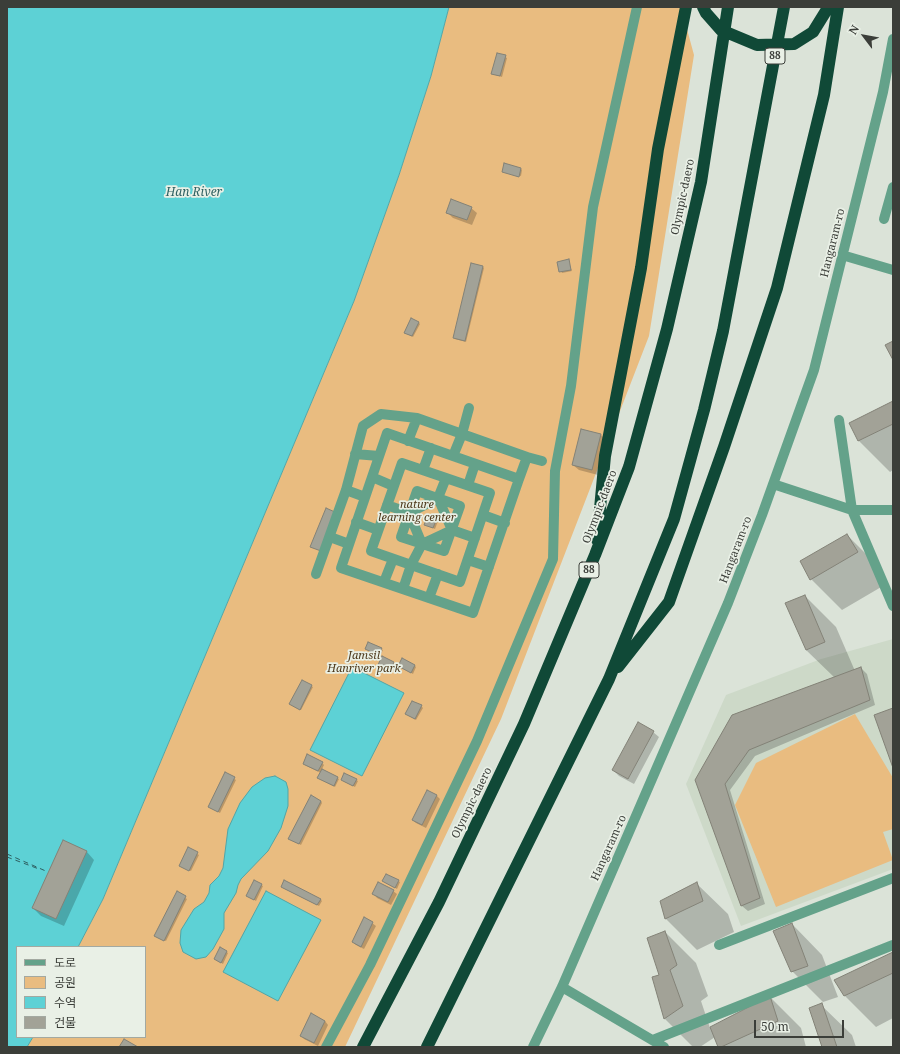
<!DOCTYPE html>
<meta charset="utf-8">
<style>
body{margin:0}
#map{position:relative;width:900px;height:1054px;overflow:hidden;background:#dbe3d8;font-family:"Noto Serif","Noto Sans KR",serif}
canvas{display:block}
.frame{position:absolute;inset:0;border:8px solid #3b3e39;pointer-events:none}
.legend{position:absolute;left:16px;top:946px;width:130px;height:92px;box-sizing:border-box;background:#e9f0e6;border:1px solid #a3a9a1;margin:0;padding:5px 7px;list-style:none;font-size:12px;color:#3b3e39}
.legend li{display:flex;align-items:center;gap:8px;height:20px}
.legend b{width:20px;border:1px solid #a3a9a1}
.north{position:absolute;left:844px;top:16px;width:40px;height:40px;-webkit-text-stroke:3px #e9f0e6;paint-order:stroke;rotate:302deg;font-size:11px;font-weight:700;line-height:16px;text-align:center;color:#3b3e39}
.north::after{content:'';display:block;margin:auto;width:14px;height:18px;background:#3b3e39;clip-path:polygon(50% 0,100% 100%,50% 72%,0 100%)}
.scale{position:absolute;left:754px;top:1020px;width:90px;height:18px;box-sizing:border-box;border:2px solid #3b3e39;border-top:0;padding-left:5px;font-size:12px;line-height:14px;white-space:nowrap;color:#3b3e39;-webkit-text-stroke:3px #e9f0e6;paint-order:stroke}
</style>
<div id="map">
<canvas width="900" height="1054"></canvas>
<div class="frame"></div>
<ul class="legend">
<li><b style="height:5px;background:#64a28a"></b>도로</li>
<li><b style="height:11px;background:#e9bc80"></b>공원</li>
<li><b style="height:11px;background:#5dd1d5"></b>수역</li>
<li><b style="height:11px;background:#a2a297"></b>건물</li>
</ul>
<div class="north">N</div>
<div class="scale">50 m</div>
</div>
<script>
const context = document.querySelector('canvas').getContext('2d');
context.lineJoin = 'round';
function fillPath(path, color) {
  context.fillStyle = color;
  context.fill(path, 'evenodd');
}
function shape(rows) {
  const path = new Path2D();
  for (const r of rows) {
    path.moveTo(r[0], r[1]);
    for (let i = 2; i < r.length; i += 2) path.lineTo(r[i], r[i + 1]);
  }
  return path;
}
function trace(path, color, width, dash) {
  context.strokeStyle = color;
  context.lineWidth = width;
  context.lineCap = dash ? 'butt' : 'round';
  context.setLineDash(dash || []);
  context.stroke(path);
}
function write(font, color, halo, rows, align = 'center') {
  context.font = font + ' "Noto Serif",serif';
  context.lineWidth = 3.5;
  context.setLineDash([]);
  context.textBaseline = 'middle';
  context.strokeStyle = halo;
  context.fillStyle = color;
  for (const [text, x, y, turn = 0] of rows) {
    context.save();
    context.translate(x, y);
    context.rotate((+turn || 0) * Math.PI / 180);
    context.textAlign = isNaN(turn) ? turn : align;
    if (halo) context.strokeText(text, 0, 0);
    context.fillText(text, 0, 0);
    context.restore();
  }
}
const built = shape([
 [893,639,893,869,741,926,686,784,726,695,821,659]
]);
const green = shape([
 [449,7,681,7,694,55,649,336,501,719,345,1047,27,1047,33,1037,145,1037,145,947,78,947,103,899,354,301,399,175,431,76],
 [855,714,893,778,893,829,883,832,893,860,776,907,735,805,756,763]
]);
const water = shape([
 [7,7,449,7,431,76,399,175,354,301,103,899,78,947,17,947,17,1037,33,1037,27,1047,7,1047,7,7],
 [352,667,404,693,362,776,310,750,352,667],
 [275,776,286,782,288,789,288,806,281,828,268,851,241,879,238,885,236,893,224,913,224,929,213,949,206,957,196,959,183,952,180,943,181,930,194,909,204,902,209,893,210,885,219,876,223,868,228,829,240,803,252,787,265,778,275,776],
 [266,891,321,920,278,1001,223,972,266,891]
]);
const shadow = shape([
 [498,54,507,58,502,77,492,74],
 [521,169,522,170,521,176,503,171],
 [471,208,477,213,472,225,453,218,448,213],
 [568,260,572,271,562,273,558,262],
 [483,267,484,268,466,342,455,339,454,337],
 [418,322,420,324,413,337,407,334],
 [893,402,893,470,890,472,859,441,851,423],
 [601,435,606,440,598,475,579,470,573,465],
 [436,519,438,521,435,529,425,525],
 [847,535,878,566,888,583,842,610,811,579],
 [805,596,836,627,855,671,861,668,867,674,875,705,755,756,730,790,765,904,748,911,742,906,696,780,835,678,806,650],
 [366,649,381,649,383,650,380,656],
 [383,658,395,665,392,672,381,666],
 [399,666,415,666,416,667,413,674],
 [311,686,313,687,301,710,290,704],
 [421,706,423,708,416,720,406,714],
 [653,732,659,737,634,784,619,776,613,770],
 [308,756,322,763,324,765,322,769,339,779,335,787,320,779,321,773,305,765],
 [225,773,236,780,220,813,210,808],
 [356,780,358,781,355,787,343,781],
 [427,791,437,796,440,799,426,828,416,823,413,820],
 [321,801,322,803,301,845,291,840],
 [64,842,87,852,94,860,64,926,41,916,33,908],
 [189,849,199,855,191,871,182,867],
 [254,881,263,886,256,901,249,897],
 [383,881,398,881,400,882,397,889],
 [697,884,728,914,734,932,697,950,666,919,661,902],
 [283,888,320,899,322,901,319,906],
 [393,891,397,894,391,905,377,898,374,894],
 [177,893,187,899,166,941,156,936],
 [372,923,376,926,364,949,356,945,353,942],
 [792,924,822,955,838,997,823,1002,792,971],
 [665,932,696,963,708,996,701,1001,710,1028,770,997,801,1028,806,1047,719,1047,715,1037,700,1047,693,1047,665,1019,653,978,660,975],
 [221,948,228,953,223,964,215,959],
 [893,953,893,1018,876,1027,845,996,836,981],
 [821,1005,852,1035,856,1047,823,1047],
 [311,1014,325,1021,328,1025,318,1046,304,1039,301,1035]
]);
const ferry = shape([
 [7,854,48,872],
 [7,857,39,869]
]);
const building = shape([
 [497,53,506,55,500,76,491,74,497,53],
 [504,163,521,168,519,177,502,172,504,163],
 [451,199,472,207,467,220,446,213,451,199],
 [569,259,571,270,559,272,557,262,569,259],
 [471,263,483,266,465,341,453,338,471,263],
 [411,318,419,322,412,336,404,333,411,318],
 [893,341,893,360,885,345,893,341],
 [893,401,893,424,858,441,849,423,893,401],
 [581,429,601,434,592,470,572,465,581,429],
 [326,508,337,513,321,551,310,547,326,508],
 [428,515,437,518,433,528,424,525,428,515],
 [847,534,858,552,810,580,800,561,847,534],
 [805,595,825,642,806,650,785,603,805,595],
 [368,642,382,648,378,655,365,649,368,642],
 [382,656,394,662,390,671,378,665,382,656],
 [402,658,415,665,411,673,398,666,402,658],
 [861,667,870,700,749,750,725,784,760,898,741,906,695,780,732,715,861,667],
 [302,680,312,685,300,710,289,704,302,680],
 [412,701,422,705,415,719,405,714,412,701],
 [893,708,893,768,874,715,893,708],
 [638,722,654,731,628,779,612,770,638,722],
 [307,754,323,762,318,771,303,764,307,754],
 [322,769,338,777,334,786,317,778,322,769],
 [225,772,235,777,218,812,208,807,225,772],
 [344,773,357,779,353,786,341,780,344,773],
 [427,790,437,795,422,825,412,820,427,790],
 [311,795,321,801,299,844,288,839,311,795],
 [63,840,87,851,56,919,32,908,63,840],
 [188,847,198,852,189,871,179,866,188,847],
 [386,874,399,880,395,888,382,881,386,874],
 [254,880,262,884,254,900,246,896,254,880],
 [284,880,321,899,317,905,281,887,284,880],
 [378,882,394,890,388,902,372,894,378,882],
 [697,882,703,901,665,919,660,901,697,882],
 [177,891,186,896,164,941,154,936,177,891],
 [364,917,373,922,361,947,352,942,364,917],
 [792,923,808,966,791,972,773,931,792,923],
 [665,931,677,965,670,970,683,1006,664,1019,652,977,659,975,647,938,665,931],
 [220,947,227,951,221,963,214,959,220,947],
 [893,952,893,973,844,996,834,980,893,952],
 [770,996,778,1021,721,1047,718,1047,710,1027,770,996],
 [822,1003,837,1047,822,1047,809,1008,822,1003],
 [311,1013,325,1021,314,1043,300,1036,311,1013],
 [124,1039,138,1047,119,1047,124,1039]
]);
const minor = shape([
 [884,219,893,187],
 [842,255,893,270],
 [839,420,852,510,893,606],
 [387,433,519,479,473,613,341,568,387,433],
 [408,441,417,418],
 [355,454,379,456],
 [453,456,462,434,469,408],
 [527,457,542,461],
 [402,463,490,493,460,582,371,551,402,463],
 [423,470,431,448],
 [372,477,393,486],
 [773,484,852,510,893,510],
 [468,485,475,464],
 [346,490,365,497],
 [417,491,460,506,444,551,401,537,417,491],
 [438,498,446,478],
 [387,505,409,513],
 [483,515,505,523],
 [356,522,378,530],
 [452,530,438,498,409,513,422,544,452,530,475,538],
 [330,537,349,544],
 [468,560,489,567],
 [316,574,346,490,363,426,381,414,417,418,527,457,519,479],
 [384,582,393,559],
 [403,589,411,565,422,544],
 [429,598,438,574],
 [719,945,893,878],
 [562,987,664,1047],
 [653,1040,893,945],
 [326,1047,370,965,477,741,553,559,555,471,571,386,593,207,637,7],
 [533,1047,562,987,728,603,762,515,814,370,883,92,893,39]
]);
const highway = shape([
 [703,7,706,13,721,30,757,45,794,44,813,32,826,11,827,7],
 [597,540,605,456,641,268,658,149,686,7],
 [618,667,669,602,724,447,777,288,824,95,838,7],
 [363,1047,439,902,524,724,595,555,629,467,667,329,701,182,728,7],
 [427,1047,609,679,674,519,704,410,723,331,784,7]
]);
const shields = [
 [775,56,20],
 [589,570,20]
];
const shieldNames = [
 ["88",775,56],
 ["88",589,570]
];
const streetNames = [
 ["Olympic-daero",683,197,-78],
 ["Hangaram-ro",833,243,-76],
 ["Olympic-daero",600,507,-69],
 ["Hangaram-ro",736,550,-69],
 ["Olympic-daero",472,803,-64],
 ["Hangaram-ro",609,848,-66]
];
const parkNames = [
 ["nature",417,505],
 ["learning center",417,518],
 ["Jamsil",364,656],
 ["Hanriver park",364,669]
];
const waterNames = [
 ["Han River",194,193]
];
fillPath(built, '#cdd9c8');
fillPath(green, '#e9bc80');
fillPath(water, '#5dd1d5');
trace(water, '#53a5a6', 1);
fillPath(shadow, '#0003');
trace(ferry, '#2f6163', 1, [5, 4]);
fillPath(building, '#a2a297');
trace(building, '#838277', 1);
trace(minor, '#64a28a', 10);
trace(highway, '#104937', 12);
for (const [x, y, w] of shields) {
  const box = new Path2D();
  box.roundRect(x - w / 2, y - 8, w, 16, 3);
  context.fillStyle = '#e9f0e6';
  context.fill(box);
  trace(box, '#3b3e39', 1);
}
write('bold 10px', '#3b3e39', null, shieldNames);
write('11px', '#3b3e39', '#e9f0e6', streetNames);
write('italic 11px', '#4d381a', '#e9f0e6', parkNames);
write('italic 12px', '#2f6163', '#e9f0e6', waterNames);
</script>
